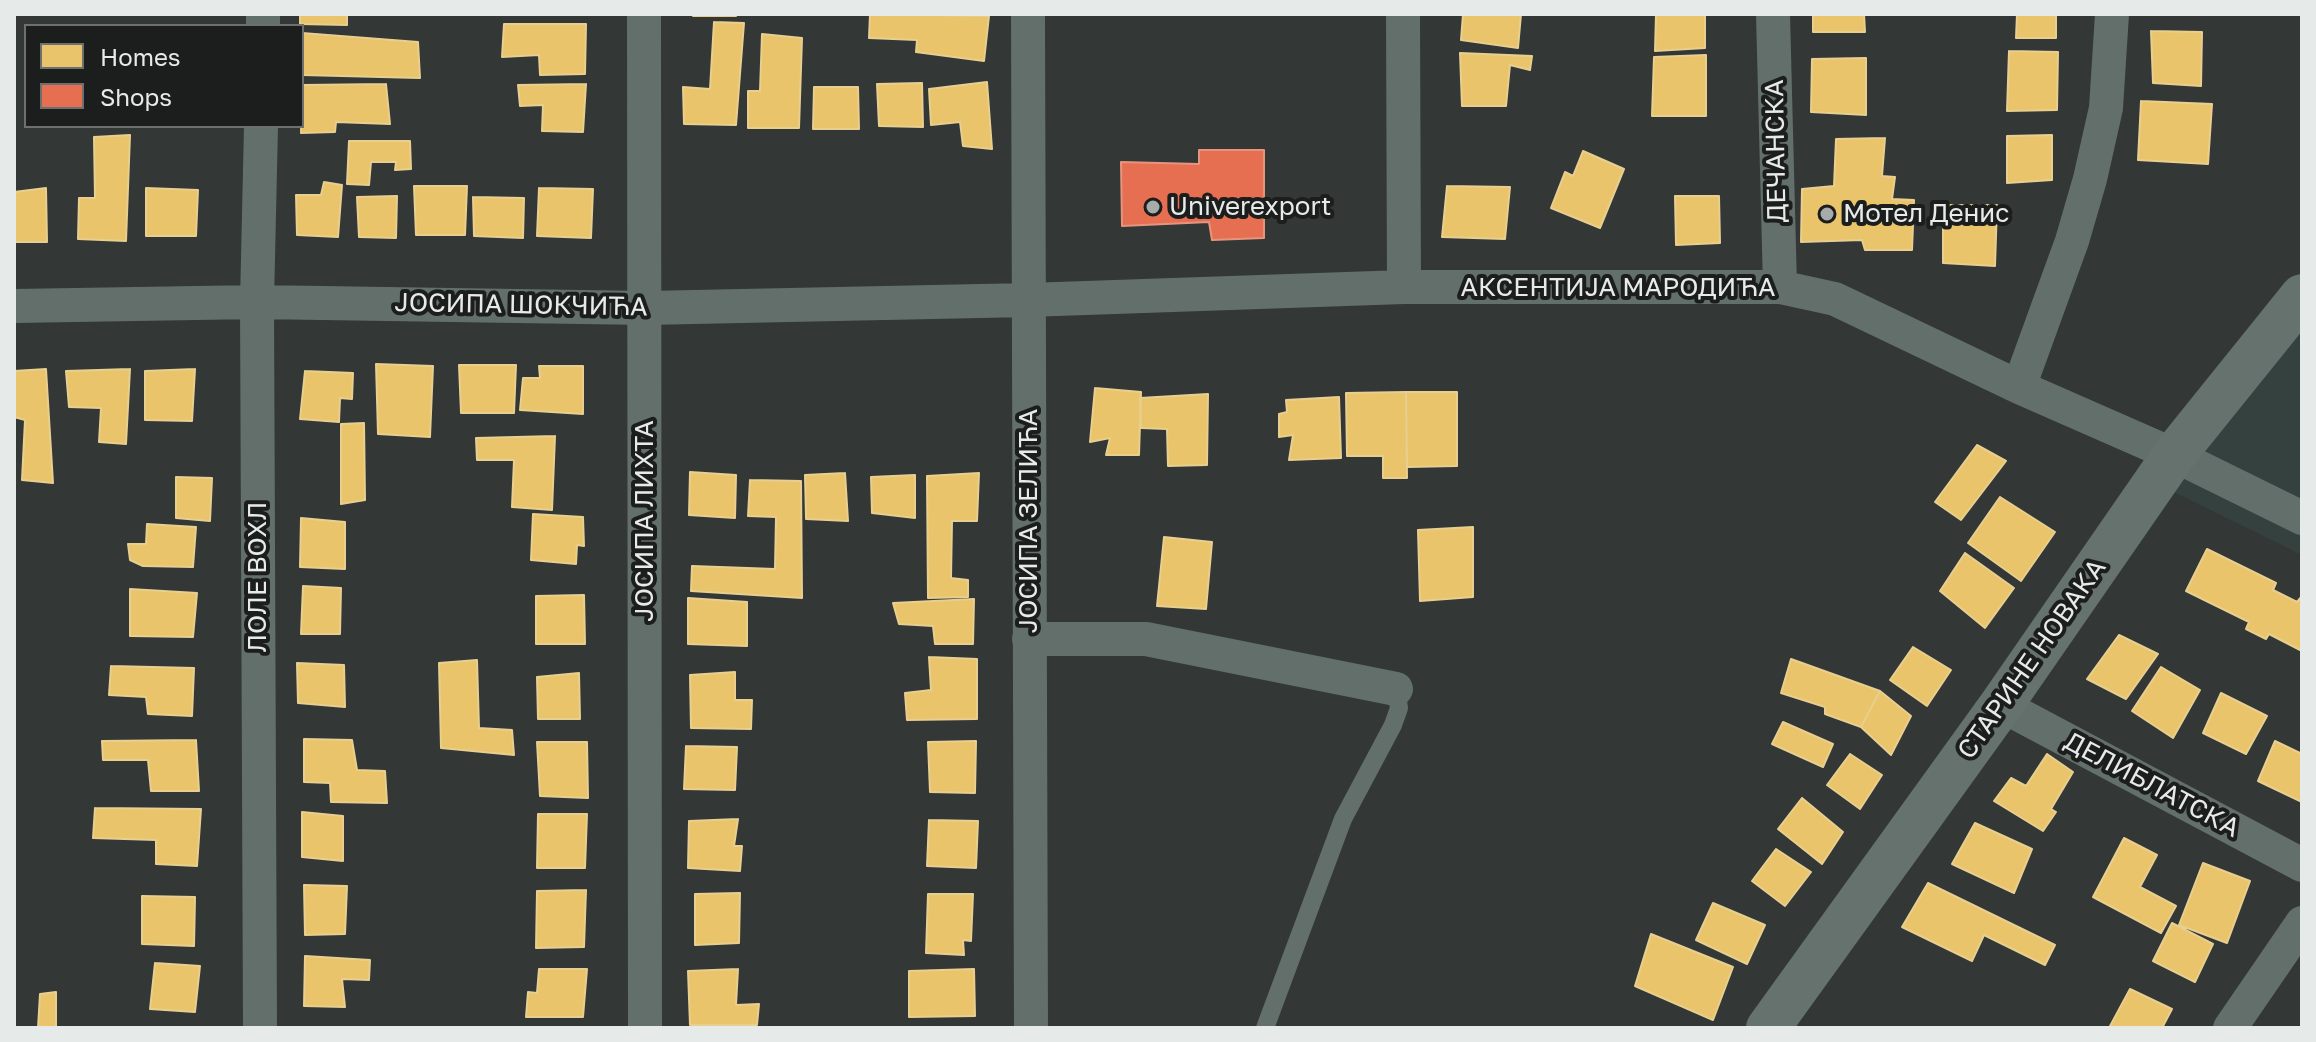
<!DOCTYPE html>
<meta charset="utf-8">
<style>
body{margin:0}
#map{position:relative;width:2316px;height:1042px;overflow:hidden;background:#333735;font-family:"Golos Text",sans-serif}
canvas{display:block}
.frame{position:absolute;inset:0;border:16px solid #e6eae9;pointer-events:none}
.legend{position:absolute;left:24px;top:24px;width:280px;height:104px;box-sizing:border-box;background:#1c1e1d;border:2px solid #6d706f;margin:0;padding:10px 14px;list-style:none;font-size:24px;color:#e6eae9}
.legend li{display:flex;align-items:center;gap:16px;height:40px}
.legend b{width:40px;border:2px solid #6d706f}
</style>
<div id="map">
<canvas width="2316" height="1042"></canvas>
<div class="frame"></div>
<ul class="legend">
<li><b style="height:22px;background:#e9c46a"></b>Homes</li>
<li><b style="height:22px;background:#e76f51"></b>Shops</li>
</ul>
</div>
<script>
const context = document.querySelector('canvas').getContext('2d');
context.lineJoin = 'round';
function fillPath(path, color) {
  context.fillStyle = color;
  context.fill(path, 'evenodd');
}
function shape(rows) {
  const path = new Path2D();
  for (const r of rows) {
    path.moveTo(r[0], r[1]);
    for (let i = 2; i < r.length; i += 2) path.lineTo(r[i], r[i + 1]);
  }
  return path;
}
function trace(path, color, width, dash) {
  context.strokeStyle = color;
  context.lineWidth = width;
  context.lineCap = dash ? 'butt' : 'round';
  context.setLineDash(dash || []);
  context.stroke(path);
}
function write(font, color, halo, rows, align = 'center') {
  context.font = font + ' "Golos Text",sans-serif';
  context.lineWidth = 8;
  context.setLineDash([]);
  context.textBaseline = 'middle';
  context.strokeStyle = halo;
  context.fillStyle = color;
  for (const [text, x, y, turn = 0] of rows) {
    context.save();
    context.translate(x, y);
    context.rotate((+turn || 0) * Math.PI / 180);
    context.textAlign = isNaN(turn) ? turn : align;
    if (halo) context.strokeText(text, 0, 0);
    context.fillText(text, 0, 0);
    context.restore();
  }
}
const built = shape([
 [2302,290,2302,555,2168,489]
]);
const homes = shape([
 [300,14,347,14,347,25,300,24,300,14],
 [693,14,736,14,736,16,693,16,693,14],
 [870,14,989,16,984,61,916,52,917,40,869,38,870,14],
 [1463,14,1521,14,1518,48,1461,40,1463,14],
 [1656,14,1705,14,1705,48,1655,51,1656,14],
 [1813,14,1864,14,1865,32,1813,32,1813,14],
 [2017,14,2056,14,2056,38,2016,38,2017,14],
 [714,22,744,23,736,125,684,124,683,87,710,89,714,22],
 [504,24,586,24,585,74,540,75,539,55,502,57,504,24],
 [2151,31,2202,32,2201,86,2153,83,2151,31],
 [302,33,418,42,420,78,302,75,302,33],
 [762,34,802,38,799,128,748,128,748,91,760,91,762,34],
 [2009,51,2058,52,2057,110,2007,111,2009,51],
 [1460,53,1532,56,1530,70,1510,65,1506,106,1462,106,1460,53],
 [1706,55,1706,116,1652,116,1654,57,1706,55],
 [1866,58,1866,115,1811,112,1812,59,1866,58],
 [987,82,992,149,963,146,960,122,931,125,929,89,987,82],
 [922,83,923,127,879,126,877,84,922,83],
 [386,84,390,124,336,122,335,132,301,133,302,85,386,84],
 [586,84,583,132,542,131,543,105,520,106,518,85,586,84],
 [814,87,858,87,859,129,813,129,814,87],
 [2141,101,2212,104,2208,164,2138,160,2141,101],
 [130,135,126,241,78,239,79,198,95,198,94,137,130,135],
 [2052,135,2052,180,2007,183,2007,136,2052,135],
 [1885,138,1882,176,1895,177,1892,199,1914,200,1912,250,1865,250,1862,240,1801,242,1802,189,1834,186,1836,139,1885,138],
 [349,141,410,141,411,169,395,170,396,162,371,162,369,185,347,184,349,141],
 [1583,151,1624,169,1600,228,1551,208,1565,172,1573,176,1583,151],
 [324,182,342,185,338,237,297,235,296,195,321,195,324,182],
 [414,186,467,186,465,235,416,235,414,186],
 [1447,186,1510,187,1505,239,1442,237,1447,186],
 [46,188,47,242,14,242,14,192,46,188],
 [146,188,198,190,196,236,146,236,146,188],
 [539,188,593,189,591,238,537,236,539,188],
 [397,196,396,238,359,237,357,197,397,196],
 [1675,196,1719,196,1720,243,1676,245,1675,196],
 [473,197,524,198,523,238,474,236,473,197],
 [1943,205,1997,205,1995,266,1943,263,1943,205],
 [376,364,433,366,430,437,378,434,376,364],
 [459,365,516,365,514,413,461,413,459,365],
 [539,366,583,366,583,414,520,410,523,378,540,378,539,366],
 [46,369,53,483,22,480,25,420,14,417,14,371,46,369],
 [130,369,126,444,99,442,101,408,69,407,66,371,130,369],
 [195,369,192,421,145,420,145,371,195,369],
 [305,371,353,373,352,399,340,398,339,422,300,419,305,371],
 [1095,388,1141,392,1139,455,1106,455,1110,438,1090,442,1095,388],
 [1406,392,1407,478,1383,478,1383,456,1347,456,1346,393,1406,392],
 [1406,392,1457,392,1457,466,1407,467,1406,392],
 [1208,394,1207,465,1168,466,1167,429,1141,428,1140,398,1208,394],
 [1339,397,1341,458,1289,460,1293,435,1279,437,1279,414,1287,412,1286,400,1339,397],
 [364,423,365,500,341,504,341,424,364,423],
 [555,436,552,510,512,507,514,460,477,460,476,438,555,436],
 [1977,445,2006,461,1961,520,1935,502,1977,445],
 [690,472,736,475,735,518,689,515,690,472],
 [845,473,848,521,806,519,805,475,845,473],
 [979,473,977,521,952,521,951,578,968,580,968,597,928,598,927,476,979,473],
 [915,475,915,518,872,513,871,477,915,475],
 [176,477,212,478,210,521,176,518,176,477],
 [750,480,801,481,802,598,691,591,692,566,775,569,776,517,748,516,750,480],
 [2000,497,2055,532,2021,581,1968,543,2000,497],
 [533,514,583,517,584,546,577,545,576,564,531,560,533,514],
 [301,518,345,522,345,569,300,567,301,518],
 [147,524,196,527,193,567,143,566,130,560,128,544,146,544,147,524],
 [1473,527,1473,597,1420,601,1418,530,1473,527],
 [1164,537,1212,542,1206,609,1157,606,1164,537],
 [2207,549,2276,583,2273,590,2297,602,2302,596,2302,651,2269,634,2266,639,2246,629,2249,622,2186,591,2207,549],
 [1965,553,2014,588,1985,628,1940,591,1965,553],
 [303,586,341,588,340,634,301,634,303,586],
 [130,589,197,593,193,637,130,636,130,589],
 [584,595,585,644,536,644,536,596,584,595],
 [688,598,747,602,747,646,688,644,688,598],
 [974,599,973,644,935,644,933,626,899,624,893,603,974,599],
 [2119,635,2158,654,2126,699,2087,679,2119,635],
 [1913,647,1951,670,1927,706,1890,680,1913,647],
 [929,657,977,659,977,719,907,720,905,693,931,690,929,657],
 [1791,659,1880,691,1861,727,1825,714,1825,707,1781,693,1791,659],
 [477,660,479,728,512,730,514,755,441,748,439,663,477,660],
 [297,663,344,665,345,707,298,703,297,663],
 [111,666,194,668,192,716,148,714,146,697,109,695,111,666],
 [2161,667,2200,690,2173,738,2132,711,2161,667],
 [735,672,735,700,752,700,751,729,691,728,690,675,735,672],
 [579,673,580,719,538,719,537,677,579,673],
 [1880,691,1911,716,1891,755,1861,727,1880,691],
 [2221,693,2267,716,2246,754,2203,733,2221,693],
 [1783,722,1833,744,1823,767,1772,744,1783,722],
 [304,739,352,740,357,770,385,771,387,803,331,802,330,783,304,782,304,739],
 [196,740,199,791,151,791,148,760,103,760,102,741,196,740],
 [976,741,975,793,930,792,928,742,976,741],
 [2275,741,2302,754,2302,802,2258,781,2275,741],
 [537,742,587,742,588,798,540,796,537,742],
 [686,746,737,747,735,790,684,789,686,746],
 [1850,754,1882,775,1860,809,1827,785,1850,754],
 [2047,754,2073,772,2051,809,2056,812,2043,831,1994,801,2011,778,2026,786,2047,754],
 [1802,798,1843,832,1822,864,1778,829,1802,798],
 [95,808,201,809,197,866,156,864,156,840,93,838,95,808],
 [302,812,343,816,343,861,302,857,302,812],
 [538,814,587,814,585,868,537,868,538,814],
 [738,819,734,846,742,846,740,871,688,868,689,821,738,819],
 [929,820,978,821,976,868,927,866,929,820],
 [1975,823,2032,849,2014,893,1952,864,1975,823],
 [2124,838,2157,855,2140,887,2176,906,2161,933,2093,897,2124,838],
 [1776,849,1811,872,1785,906,1752,881,1776,849],
 [2203,863,2250,881,2227,943,2179,925,2203,863],
 [1928,883,2055,945,2045,965,1984,935,1972,961,1902,927,1928,883],
 [304,885,347,886,345,934,305,935,304,885],
 [586,890,584,947,536,948,537,891,586,890],
 [740,893,739,943,695,945,695,894,740,893],
 [928,894,973,894,971,941,963,940,964,955,926,953,928,894],
 [142,896,195,897,194,946,142,944,142,896],
 [1713,903,1765,925,1747,964,1696,940,1713,903],
 [2172,923,2213,944,2195,982,2153,961,2172,923],
 [1651,934,1733,967,1713,1020,1635,986,1651,934],
 [305,956,370,960,369,980,342,979,345,1007,304,1006,305,956],
 [155,963,200,966,195,1012,150,1009,155,963],
 [539,969,587,969,583,1017,526,1017,528,992,537,993,539,969],
 [738,969,736,1005,759,1004,757,1025,690,1025,688,971,738,969],
 [974,969,975,1016,909,1017,909,971,974,969],
 [2130,989,2172,1009,2162,1028,2109,1028,2130,989],
 [56,992,56,1028,38,1028,40,994,56,992]
]);
const shops = shape([
 [1199,150,1264,150,1264,238,1212,240,1209,222,1122,226,1121,162,1199,164,1199,150]
]);
const lane = shape([
 [1265,1028,1343,819,1393,725,1399,708,1396,689]
]);
const street = shape([
 [644,14,645,1028],
 [1028,14,1031,1028],
 [1403,14,1404,287],
 [1773,14,1780,287],
 [263,26,263,14],
 [14,306,257,302,646,308,1028,300,1404,287,1780,287,1835,299,2019,387,2174,455,2302,518],
 [2019,387,2072,241,2090,179,2106,108,2112,14],
 [1029,639,1146,639,1396,689],
 [2001,705,2302,865],
 [260,1028,257,302,261,126],
 [2230,1028,2302,923]
]);
const secondary = shape([
 [1768,1028,2001,705,2174,455,2302,296]
]);
const markers = [
 [1153,207,8,"#a7abaa"],
 [1827,214,8,"#a7abaa"]
];
const streetNames = [
 ["ДЕЧАНСКА",1776,151,-91],
 ["АКСЕНТИЈА МАРОДИЋА",1618,288],
 ["ЈОСИПА ШОКЧИЋА",521,305,1],
 ["ЈОСИПА ЛИХТА",645,521,-90],
 ["ЈОСИПА ЗЕЛИЋА",1029,521,-90],
 ["ЛОЛЕ ВОХЛ",258,577,-90],
 ["СТАРИНЕ НОВАКА",2032,659,-55],
 ["ДЕЛИБЛАТСКА",2152,785,28]
];
const poiNames = [
 ["Univerexport",1169,207],
 ["Мотел Денис",1843,214]
];
fillPath(built, '#35413e');
fillPath(homes, '#e9c46a');
trace(homes, '#e8cf90', 2);
fillPath(shops, '#e76f51');
trace(shops, '#e7947f', 2);
trace(lane, '#636f6b', 18);
trace(street, '#636f6b', 34);
trace(secondary, '#65726e', 44);
for (const [x, y, r, color] of markers) {
  const dot = new Path2D();
  dot.arc(x, y, r, 0, 2 * Math.PI);
  context.fillStyle = color;
  context.fill(dot);
  trace(dot, '#1c1e1d', 3);
}
write('26px', '#e6eae9', '#1c1e1d', streetNames);
write('26px', '#e6eae9', '#1c1e1d', poiNames, 'left');
</script>
